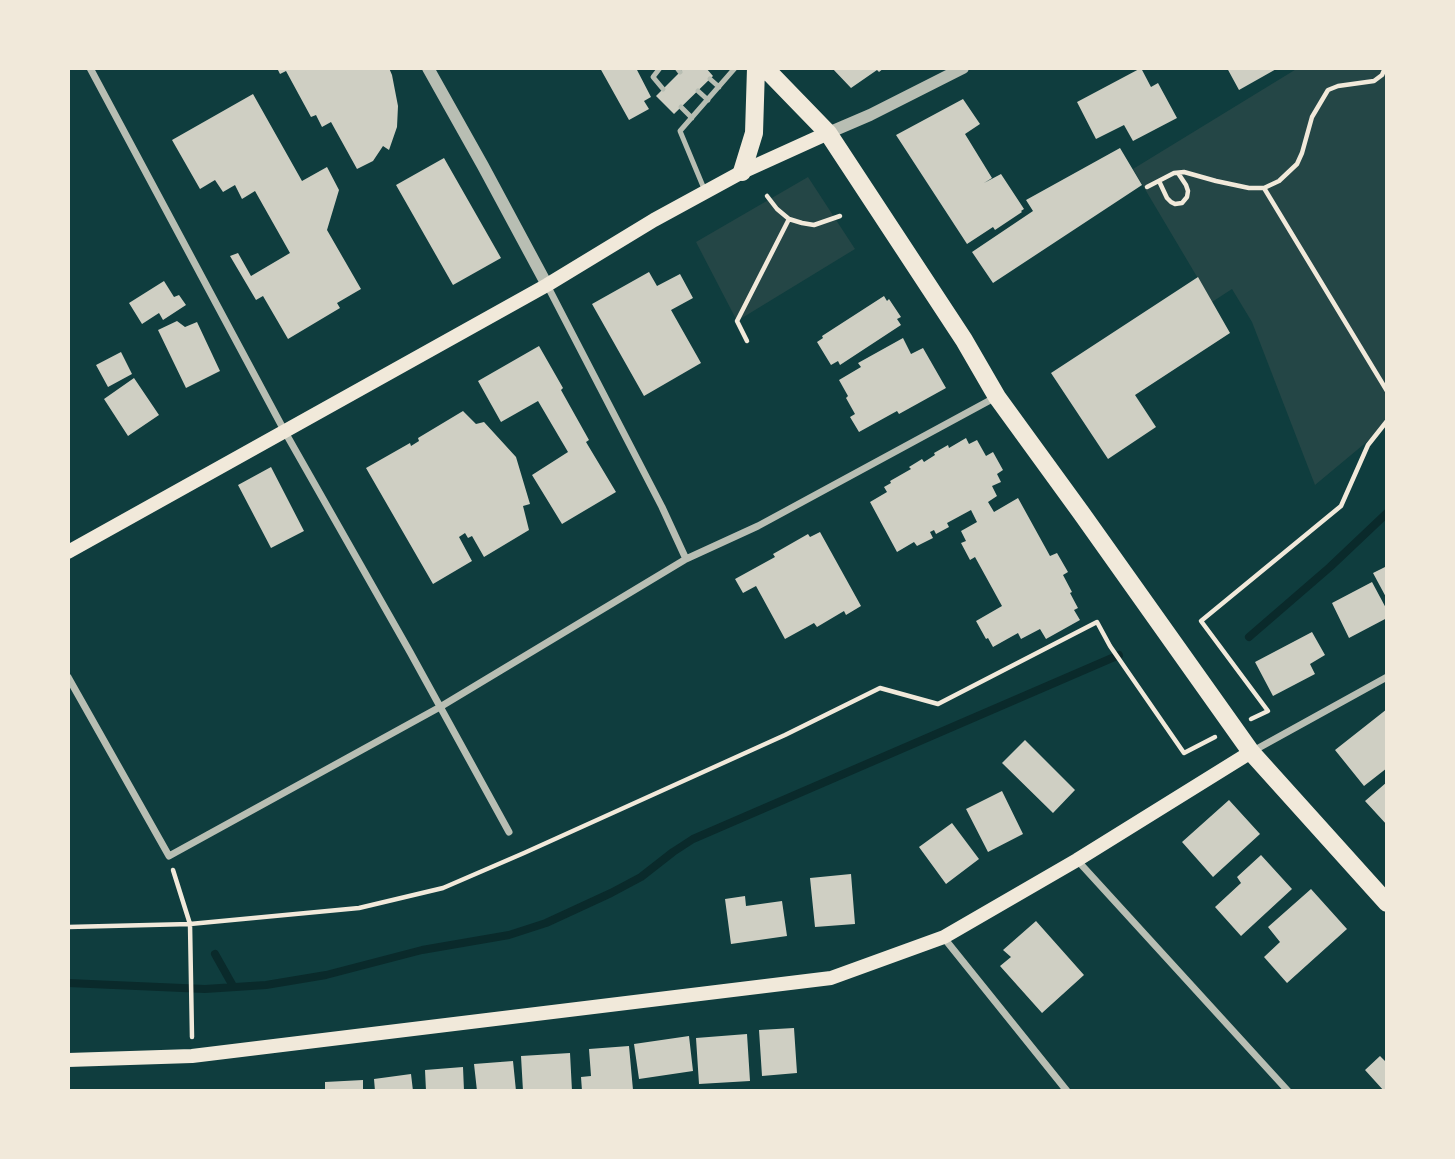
<!DOCTYPE html>
<style>
body{margin:0}
#map{position:relative;width:1455px;height:1159px;overflow:hidden;background:#0f3d3e;font-family:Commissioner,sans-serif}
canvas{display:block}
.frame{position:absolute;inset:0;border:70px solid #f1e9da;pointer-events:none}
</style>
<div id="map">
<canvas width="1455" height="1159"></canvas>
<div class="frame"></div>
</div>
<script>
const context = document.querySelector('canvas').getContext('2d');
context.lineJoin = 'round';
function fillPath(path, color) {
  context.fillStyle = color;
  context.fill(path, 'evenodd');
}
function shape(rows) {
  const path = new Path2D();
  for (const r of rows) {
    path.moveTo(r[0], r[1]);
    for (let i = 2; i < r.length; i += 2) path.lineTo(r[i], r[i + 1]);
  }
  return path;
}
function trace(path, color, width, dash) {
  context.strokeStyle = color;
  context.lineWidth = width;
  context.lineCap = dash ? 'butt' : 'round';
  context.setLineDash(dash || []);
  context.stroke(path);
}
const green = shape([
 [1298,68,1387,68,1387,425,1315,485,1252,322,1232,289,1212,302,1133,169],
 [808,177,855,249,737,321,696,242]
]);
const stream = shape([
 [1249,637,1330,567,1387,513],
 [215,954,233,986],
 [68,983,205,989,266,985,326,975,422,950,509,935,546,923,611,893,641,877,673,852,693,839,1119,655]
]);
const building = shape([
 [277,68,389,68,392,75,398,106,397,127,389,150,383,146,373,161,357,169,331,122,322,127,316,115,311,117,286,71,280,74],
 [600,68,636,68,651,97,644,101,649,109,629,120],
 [684,68,706,68,713,76,674,114,656,96],
 [832,68,884,68,879,72,877,70,851,88],
 [1141,68,1151,87,1158,83,1177,118,1133,141,1124,125,1096,139,1077,102],
 [1227,68,1278,68,1239,90],
 [253,94,302,181,327,167,339,190,327,230,361,289,337,303,340,308,288,339,263,296,256,300,230,256,238,253,251,276,290,253,255,191,242,199,235,185,223,192,215,180,200,189,172,140],
 [963,99,980,124,965,134,992,178,984,183,1001,174,1024,209,1021,211,1022,212,995,230,993,227,967,244,896,135],
 [1120,148,1142,185,993,283,972,252,1033,211,1026,200],
 [444,158,501,258,453,285,396,185],
 [649,272,657,286,680,274,693,298,671,310,701,363,644,396,592,304],
 [1198,277,1230,333,1135,395,1156,427,1108,459,1051,373],
 [164,281,174,297,179,295,186,305,163,320,159,313,142,324,129,303],
 [884,296,887,301,889,299,901,317,897,319,901,325,840,365,838,361,831,365,817,342,823,338,822,336],
 [177,321,185,327,197,322,220,371,186,388,158,330],
 [903,338,911,354,923,348,946,388,899,414,897,411,859,432,850,417,855,414,846,398,848,396,839,380,861,367,858,363],
 [539,346,563,388,561,390,589,440,586,442,616,492,562,524,532,475,568,452,538,401,501,422,478,381],
 [121,352,132,374,108,387,96,365],
 [134,378,159,415,128,436,104,399],
 [463,411,476,424,484,422,516,457,530,504,523,506,529,530,484,557,472,536,468,538,465,533,459,537,472,561,433,584,366,468,410,443,411,446,419,441,418,438],
 [966,438,969,444,977,440,986,456,993,452,1003,470,997,474,1001,482,992,486,997,496,988,502,994,512,1018,498,1050,556,1057,553,1068,572,1063,575,1072,592,1070,593,1078,608,1074,610,1080,620,1046,639,1040,629,1021,639,1018,633,993,647,988,638,986,639,976,621,1002,606,975,557,970,560,961,543,966,541,961,531,977,522,971,510,947,523,949,527,936,534,934,530,930,532,933,538,917,546,914,542,897,552,870,502,887,492,884,487,891,483,890,481,911,469,909,467,922,459,924,462,935,455,934,453,948,445,949,448],
 [271,467,304,531,271,548,238,485],
 [820,532,861,606,846,615,844,611,817,627,814,623,785,639,756,586,743,593,735,579,775,557,773,554,808,534,810,537],
 [1387,566,1387,599,1373,573],
 [1372,582,1387,610,1387,618,1349,638,1332,603],
 [1312,632,1325,655,1310,664,1315,674,1273,696,1255,662],
 [1387,709,1387,768,1364,786,1335,750],
 [1025,740,1075,790,1053,813,1002,763],
 [1387,782,1387,825,1365,801],
 [1002,791,1023,834,988,852,966,809],
 [1229,800,1260,834,1213,877,1182,842],
 [952,823,979,859,946,884,919,847],
 [1261,855,1292,889,1241,936,1215,907,1241,883,1237,877],
 [851,874,855,924,815,927,810,878],
 [1311,889,1347,929,1287,983,1264,957,1280,942,1268,927],
 [745,896,746,906,782,901,787,936,731,944,725,899],
 [1036,921,1084,975,1042,1013,1000,966,1011,957,1003,950],
 [794,1028,797,1073,762,1076,759,1030],
 [747,1034,750,1081,699,1084,696,1038],
 [689,1036,693,1071,639,1079,634,1044],
 [629,1046,633,1090,582,1091,581,1077,591,1076,589,1049],
 [570,1053,572,1091,523,1091,521,1056],
 [1380,1056,1386,1062,1387,1061,1387,1091,1384,1091,1365,1070],
 [513,1061,516,1091,477,1091,474,1064],
 [463,1067,464,1091,426,1091,425,1070],
 [411,1074,413,1091,375,1091,374,1079],
 [363,1080,363,1091,325,1091,325,1082]
]);
const path = shape([
 [1159,181,1167,198,1171,202,1175,204,1182,203,1187,197,1188,191,1186,185,1178,173],
 [1147,187,1174,173,1184,172,1216,181,1249,188,1264,188,1279,181,1297,164,1302,153,1312,117,1328,90,1338,86,1374,81,1382,75,1385,68],
 [1264,188,1387,391],
 [767,196,777,209,789,219,802,223,814,225,840,216],
 [747,341,737,321,789,219],
 [1251,719,1268,711,1201,621,1341,506,1368,445,1387,421],
 [173,870,190,924,192,1037],
 [68,927,190,924,359,908,443,888,524,853,785,735,880,688,938,704,1097,622,1110,646,1184,753,1215,737]
]);
const service = shape([
 [660,68,653,77,663,89],
 [677,68,680,72],
 [710,79,719,87],
 [698,91,708,100],
 [681,107,692,118],
 [705,191,680,131,735,68]
]);
const minor = shape([
 [90,68,285,432,410,652,509,832],
 [547,285,662,507,686,559],
 [68,677,169,856,440,707,686,559,758,526,996,397],
 [1253,751,1387,677],
 [1077,860,1288,1091],
 [944,938,1067,1091]
]);
const tertiary = shape([
 [428,68,483,166,547,285],
 [828,133,870,115,963,68]
]);
const secondary = shape([
 [68,552,547,285,654,220,742,172,828,133],
 [68,1060,192,1056,831,978,944,937,1077,860,1251,752]
]);
const primary = shape([
 [765,68,828,133,964,340,997,397,1082,514,1251,752,1387,903],
 [742,172,754,133,756,68]
]);
fillPath(green, '#244646');
trace(stream, '#0a2a2b', 8);
fillPath(building, '#cfcfc3');
trace(path, '#f1e9da', 4.5);
trace(service, '#b8beb3', 5);
trace(minor, '#b8beb3', 7);
trace(tertiary, '#b8beb3', 12);
trace(secondary, '#f1e9da', 14);
trace(primary, '#f1e9da', 18);
</script>
